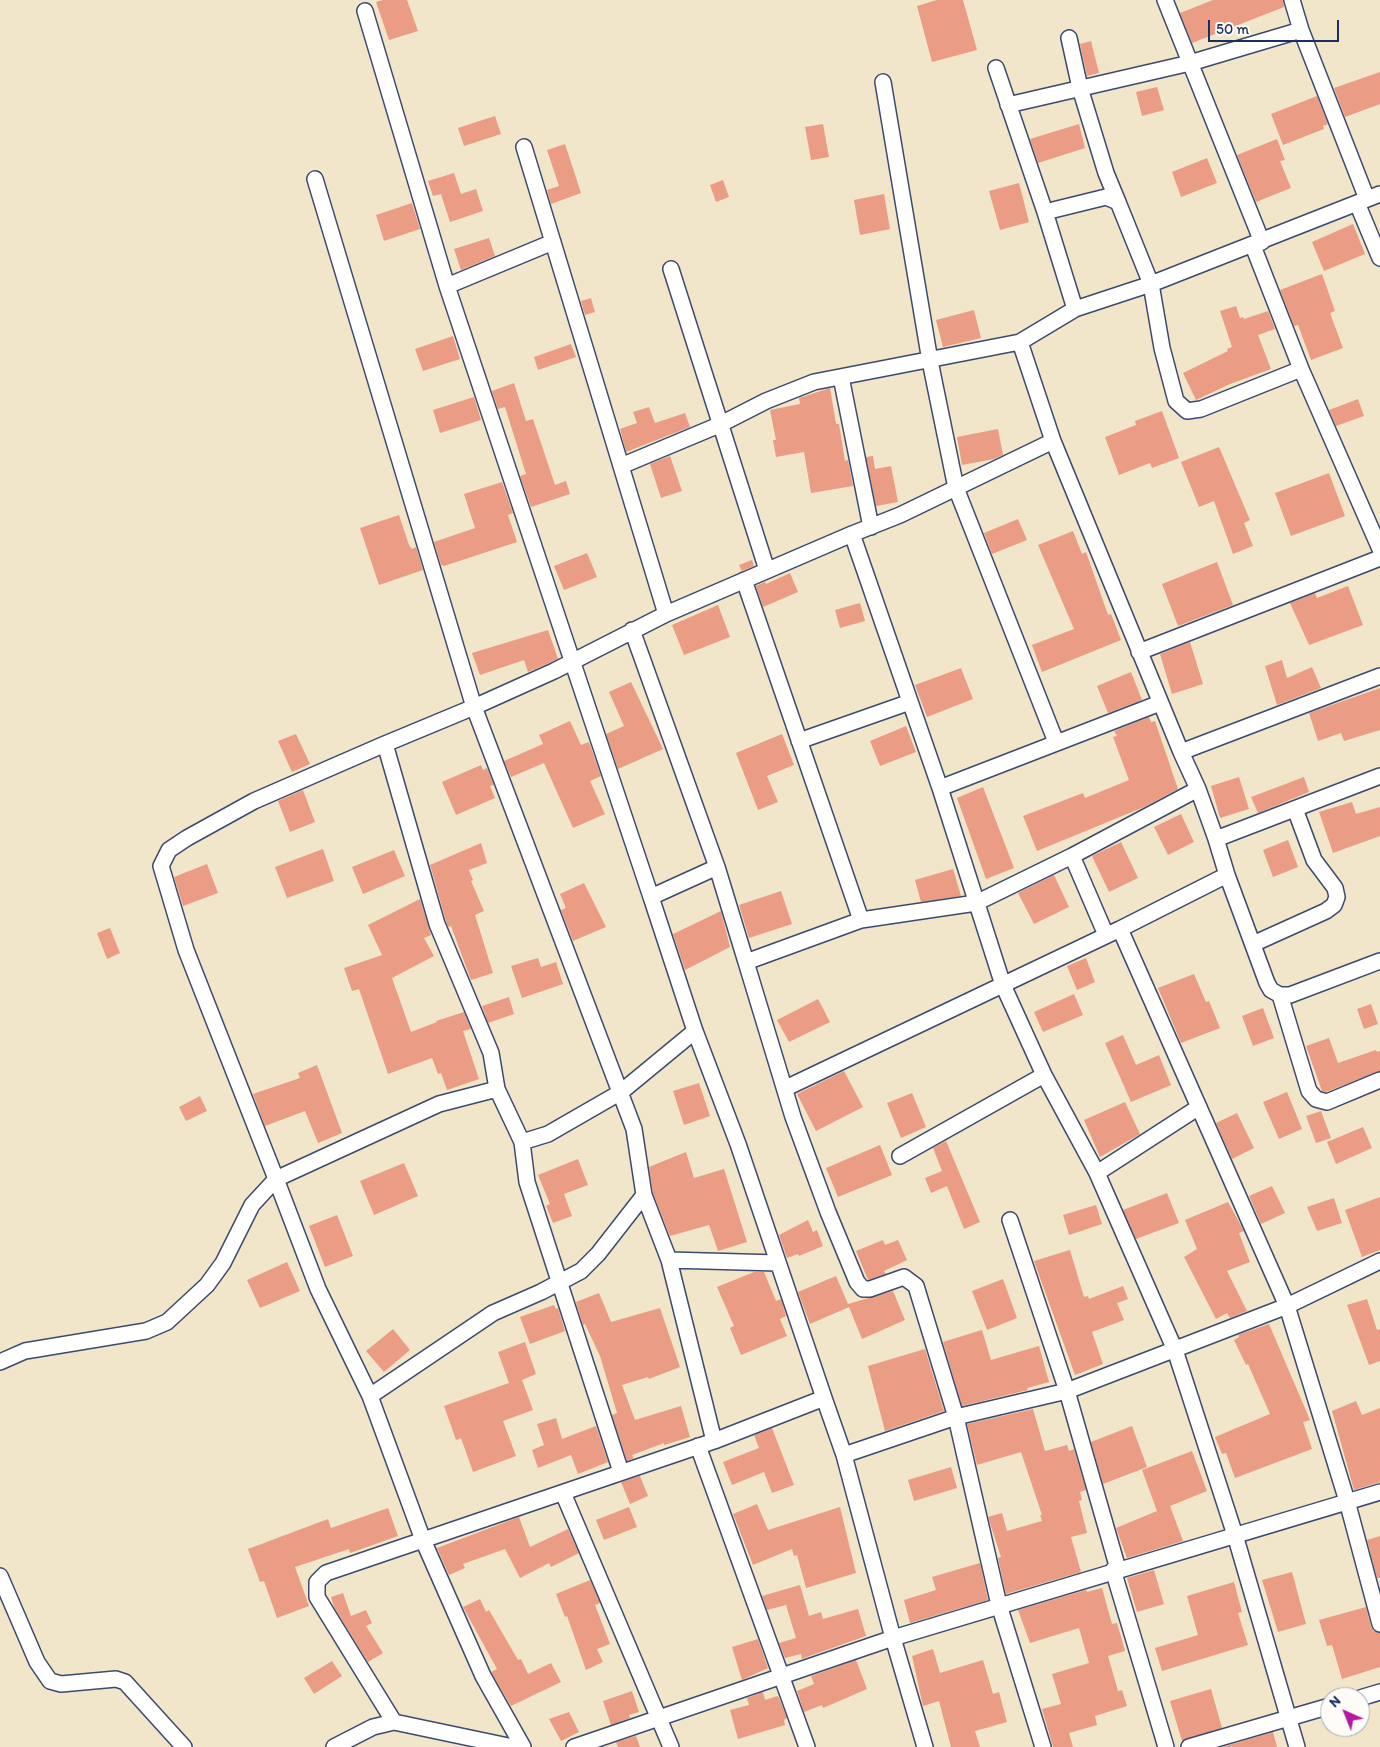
<!DOCTYPE html>
<style>
body{margin:0}
#map{position:relative;width:1380px;height:1747px;overflow:hidden;background:#f1e5ca;font-family:Itim,sans-serif}
canvas{display:block}
.north{position:absolute;left:1320px;top:1687px;width:50px;height:50px;box-sizing:border-box;background:#fdfcf7;border:1px solid #a3aaba;border-radius:50%;rotate:316deg;font-size:14px;font-weight:700;line-height:20px;text-align:center;color:#1b2f5e}
.north::after{content:'';display:block;margin:auto;width:18px;height:22px;background:#b5179e;clip-path:polygon(50% 0,100% 100%,50% 72%,0 100%)}
.scale{position:absolute;left:1208px;top:20px;width:131px;height:22px;box-sizing:border-box;border:2px solid #1b2f5e;border-top:0;padding-left:6px;font-size:15px;line-height:18px;white-space:nowrap;color:#1b2f5e;-webkit-text-stroke:4px #fdfcf7;paint-order:stroke}
</style>
<div id="map">
<canvas width="1380" height="1747"></canvas>
<div class="north">N</div>
<div class="scale">50 m</div>
</div>
<script>
const context = document.querySelector('canvas').getContext('2d');
context.lineJoin = 'round';
function fillPath(path, color) {
  context.fillStyle = color;
  context.fill(path, 'evenodd');
}
function shape(rows) {
  const path = new Path2D();
  for (const r of rows) {
    path.moveTo(r[0], r[1]);
    for (let i = 2; i < r.length; i += 2) path.lineTo(r[i], r[i + 1]);
  }
  return path;
}
function trace(path, color, width, dash) {
  context.strokeStyle = color;
  context.lineWidth = width;
  context.lineCap = dash ? 'butt' : 'round';
  context.setLineDash(dash || []);
  context.stroke(path);
}
const building = shape([
 [383,0,407,0,418,31,389,40,376,2],
 [937,0,963,0,977,50,932,62,917,6],
 [1213,0,1283,0,1284,7,1192,43,1180,13],
 [1091,41,1099,73,1087,76,1080,44],
 [1380,72,1380,104,1345,117,1334,88],
 [1157,87,1164,110,1142,116,1136,92],
 [1317,96,1328,124,1323,126,1324,129,1283,145,1271,114],
 [495,116,501,134,464,146,458,128],
 [823,124,829,157,811,160,805,127],
 [1079,124,1085,148,1038,163,1030,139],
 [1277,139,1285,160,1280,161,1291,188,1256,202,1237,155],
 [565,144,581,193,551,204,547,190,559,186,547,150],
 [1207,158,1217,183,1181,197,1172,172],
 [454,173,461,194,476,189,483,211,450,222,441,194,433,196,428,181],
 [723,180,729,197,716,202,710,185],
 [1019,183,1029,222,1000,230,989,191],
 [884,194,890,229,860,235,854,200],
 [412,203,420,229,384,241,376,215],
 [1353,224,1365,254,1324,271,1312,242],
 [489,238,495,256,461,270,454,249],
 [1322,274,1335,311,1330,313,1343,348,1311,360,1298,325,1294,326,1280,290],
 [591,298,595,312,585,315,581,301],
 [1236,306,1240,318,1243,317,1244,319,1268,311,1275,329,1258,335,1271,369,1230,384,1196,400,1183,373,1228,351,1227,349,1232,347,1220,311],
 [974,310,981,338,943,347,936,320],
 [453,336,460,359,423,371,415,349],
 [571,344,576,357,538,370,534,357],
 [514,383,526,421,533,419,555,485,566,481,570,494,531,507,520,476,526,474,505,407,498,409,492,391],
 [830,388,836,424,839,424,845,461,848,460,853,486,811,493,804,452,776,457,773,440,776,440,770,410,800,404,799,398],
 [474,397,481,420,440,433,433,410],
 [1358,399,1364,416,1336,426,1329,410],
 [649,407,655,423,685,413,690,427,626,452,620,429,637,423,633,412],
 [1162,411,1179,458,1152,468,1150,463,1119,475,1105,437,1136,425,1135,421],
 [998,429,1003,455,994,459,962,465,957,437],
 [1219,447,1250,520,1244,523,1253,546,1233,554,1214,501,1199,507,1181,462],
 [670,456,682,491,661,498,650,464],
 [873,456,875,469,891,466,898,502,876,506,866,457],
 [1329,473,1345,516,1291,536,1275,493],
 [502,482,513,513,508,515,517,542,444,566,441,565,434,542,475,528,464,494],
 [399,515,409,545,412,549,416,547,423,570,379,585,360,528],
 [1018,519,1027,540,992,554,984,533],
 [1073,531,1082,554,1086,552,1108,615,1111,614,1121,640,1042,672,1032,645,1074,629,1038,545],
 [587,553,597,577,564,590,554,566],
 [752,560,754,566,742,571,739,565],
 [1217,562,1233,605,1178,626,1162,584],
 [790,573,798,592,763,607,756,586,765,582,766,584],
 [1348,586,1363,625,1309,645,1290,603,1315,593,1317,598],
 [860,603,865,621,840,628,835,610],
 [718,605,730,637,684,655,672,625],
 [548,630,558,659,528,672,524,660,480,675,472,653],
 [1190,642,1203,684,1172,694,1160,654],
 [1282,660,1287,678,1312,667,1321,688,1277,705,1265,666],
 [961,668,973,699,927,717,915,685],
 [1131,672,1142,700,1108,713,1097,686],
 [631,682,663,749,618,769,606,734,624,726,609,692],
 [1380,688,1380,730,1344,741,1341,733,1318,741,1309,713],
 [1149,717,1151,722,1155,721,1178,789,1144,807,1037,851,1023,816,1083,793,1085,798,1129,780,1113,737,1117,736,1114,731],
 [570,721,581,745,589,742,601,776,590,781,605,814,573,828,544,763,511,777,504,761,543,744,539,735],
 [906,726,916,752,880,766,870,741],
 [296,734,310,764,292,772,278,741],
 [782,734,794,765,767,776,778,802,758,810,736,753],
 [481,765,483,770,487,768,494,785,490,786,495,798,456,815,442,782],
 [1239,777,1249,809,1220,818,1211,786],
 [1304,777,1309,792,1258,813,1251,797],
 [983,787,1014,868,986,879,957,798],
 [303,790,315,822,290,832,278,801],
 [1352,802,1356,814,1380,807,1380,836,1333,853,1319,812],
 [1181,814,1194,842,1168,855,1154,827],
 [1288,840,1298,867,1273,877,1263,850],
 [1121,842,1138,878,1109,892,1092,856],
 [481,843,487,863,469,870,473,880,471,881,484,911,475,915,493,973,471,980,451,926,448,927,446,921,430,865],
 [323,849,334,881,287,898,275,867],
 [394,850,405,876,363,894,352,867],
 [207,864,218,893,183,906,174,877],
 [953,869,961,896,921,902,915,880],
 [1054,875,1069,907,1034,924,1018,893],
 [584,883,606,927,573,941,561,910,566,908,560,894],
 [781,891,792,924,749,938,739,905],
 [420,899,431,935,424,938,434,956,392,978,411,1032,437,1022,436,1021,464,1012,471,1029,463,1031,479,1079,447,1090,441,1073,438,1074,432,1058,388,1074,359,989,352,991,344,968,382,955,368,925],
 [721,911,730,947,685,970,673,934],
 [110,928,120,953,107,959,97,933],
 [538,958,541,967,556,962,563,984,522,998,511,966],
 [1086,958,1095,982,1077,990,1067,966],
 [1194,974,1206,1002,1209,1001,1220,1028,1181,1043,1158,988],
 [1074,994,1083,1015,1043,1032,1034,1012],
 [509,997,514,1014,488,1023,482,1006],
 [818,999,830,1022,789,1042,777,1020],
 [1371,1004,1378,1024,1364,1029,1357,1009],
 [1263,1008,1274,1038,1253,1046,1242,1016],
 [1123,1035,1136,1065,1159,1055,1171,1085,1131,1102,1105,1043],
 [1329,1038,1338,1063,1376,1050,1377,1052,1380,1051,1380,1071,1326,1092,1322,1091,1306,1046],
 [317,1065,342,1133,318,1143,305,1111,265,1126,253,1094,300,1078,298,1073],
 [844,1071,863,1107,816,1131,797,1094],
 [699,1083,710,1116,684,1125,673,1091],
 [1287,1092,1302,1129,1279,1139,1263,1102],
 [912,1093,926,1127,901,1138,887,1103],
 [200,1096,207,1111,186,1121,179,1107],
 [1125,1102,1140,1134,1100,1157,1084,1120],
 [1321,1111,1331,1138,1316,1143,1306,1116],
 [1237,1113,1254,1148,1232,1159,1216,1123],
 [1363,1127,1372,1148,1336,1164,1327,1142],
 [946,1141,980,1222,964,1229,947,1186,931,1193,925,1178,942,1171,933,1148],
 [880,1145,892,1175,838,1197,826,1168],
 [686,1152,694,1178,724,1169,747,1242,718,1251,709,1225,670,1236,653,1193,649,1167],
 [578,1159,588,1185,564,1194,572,1216,553,1223,546,1206,550,1204,538,1175],
 [404,1163,418,1196,374,1215,360,1181],
 [1272,1186,1285,1213,1261,1224,1249,1196],
 [1167,1193,1179,1223,1136,1239,1123,1210],
 [1380,1197,1380,1250,1362,1257,1345,1210],
 [1334,1198,1342,1223,1317,1231,1307,1207],
 [1228,1202,1244,1231,1239,1233,1250,1262,1227,1271,1247,1311,1230,1318,1227,1313,1216,1319,1184,1257,1197,1249,1185,1220],
 [1096,1205,1102,1224,1069,1235,1063,1215],
 [337,1215,353,1256,325,1267,309,1226],
 [808,1220,813,1232,817,1230,823,1246,799,1256,798,1254,787,1258,779,1235],
 [883,1240,885,1245,898,1240,907,1260,884,1271,886,1274,868,1280,856,1251],
 [1070,1250,1084,1297,1088,1296,1089,1299,1123,1286,1128,1299,1117,1303,1124,1320,1092,1332,1103,1364,1075,1375,1034,1261],
 [287,1262,300,1291,260,1308,247,1280],
 [754,1272,764,1272,776,1301,781,1299,786,1316,780,1319,787,1336,741,1355,730,1328,734,1326,717,1287],
 [836,1276,848,1304,893,1291,905,1320,862,1339,849,1307,810,1324,798,1292],
 [1003,1279,1017,1318,987,1330,972,1291],
 [599,1293,611,1322,660,1308,680,1367,649,1379,648,1377,622,1385,635,1420,681,1406,690,1437,664,1445,664,1443,632,1455,634,1458,627,1461,612,1415,617,1413,600,1356,585,1324,583,1325,576,1302],
 [1367,1299,1377,1330,1380,1329,1380,1361,1369,1365,1347,1305],
 [554,1305,556,1309,558,1308,565,1331,530,1344,520,1317],
 [1269,1324,1310,1420,1303,1422,1312,1449,1235,1478,1226,1453,1222,1454,1215,1437,1270,1414,1248,1364,1246,1365,1234,1340,1239,1337,1238,1335],
 [393,1329,410,1350,384,1372,366,1351],
 [982,1330,991,1360,1039,1346,1049,1382,1027,1388,1028,1390,962,1406,943,1342],
 [525,1342,536,1374,522,1380,533,1410,503,1421,516,1456,473,1472,461,1438,456,1440,444,1406,509,1383,498,1352],
 [925,1349,944,1411,885,1431,868,1366],
 [1356,1401,1362,1415,1380,1408,1380,1482,1354,1490,1332,1411],
 [1033,1409,1045,1451,1067,1445,1069,1451,1074,1449,1086,1490,1080,1492,1082,1500,1079,1501,1087,1533,1071,1537,1081,1572,1006,1594,998,1558,1001,1557,988,1517,1002,1513,1007,1531,1042,1521,1040,1515,1042,1515,1021,1452,977,1465,967,1424],
 [556,1418,562,1439,596,1426,608,1462,578,1474,571,1455,538,1468,532,1450,544,1445,537,1424],
 [1132,1426,1147,1467,1103,1484,1091,1442],
 [772,1428,794,1485,772,1493,764,1472,732,1485,723,1462,759,1448,754,1435],
 [1192,1451,1207,1491,1170,1506,1183,1541,1127,1558,1116,1528,1157,1511,1142,1470],
 [951,1467,957,1488,914,1501,908,1480],
 [640,1476,648,1496,630,1504,621,1482],
 [757,1504,768,1530,840,1507,856,1573,806,1588,797,1555,794,1556,792,1549,753,1565,733,1514],
 [629,1507,637,1527,604,1540,596,1520],
 [388,1508,398,1536,350,1553,349,1549,295,1567,309,1606,277,1618,264,1581,260,1582,248,1549,328,1519,331,1528],
 [519,1517,530,1547,568,1529,579,1553,551,1567,549,1563,520,1578,505,1549,463,1564,465,1568,449,1575,437,1548],
 [1380,1536,1380,1578,1377,1578,1367,1540],
 [980,1563,988,1600,910,1623,904,1600,936,1590,932,1577],
 [1154,1570,1164,1604,1137,1612,1127,1578],
 [1292,1572,1306,1624,1278,1632,1262,1580],
 [590,1580,600,1603,595,1605,610,1644,597,1649,603,1662,586,1670,567,1616,565,1617,556,1594],
 [1234,1582,1242,1612,1238,1613,1248,1645,1162,1671,1155,1648,1198,1635,1187,1596],
 [800,1585,809,1616,821,1612,823,1619,858,1609,866,1636,804,1658,802,1659,801,1654,785,1658,779,1643,796,1638,786,1605,767,1610,762,1596],
 [1102,1588,1112,1624,1117,1623,1125,1651,1108,1656,1118,1691,1122,1690,1127,1706,1095,1716,1097,1725,1069,1733,1073,1747,1053,1747,1042,1709,1061,1704,1052,1674,1089,1663,1079,1628,1030,1643,1018,1610,1086,1590,1087,1592],
 [343,1593,351,1616,366,1610,372,1623,366,1626,383,1653,368,1662,334,1607,331,1597],
 [480,1599,486,1612,489,1610,518,1660,521,1659,528,1674,551,1663,561,1682,511,1706,491,1672,497,1669,463,1607],
 [1366,1607,1371,1627,1374,1631,1380,1633,1380,1667,1342,1679,1332,1645,1327,1646,1319,1620],
 [758,1639,768,1668,742,1680,732,1647],
 [933,1649,940,1673,983,1660,993,1694,999,1692,1007,1722,975,1731,980,1747,951,1747,939,1701,923,1706,912,1656],
 [856,1660,867,1689,823,1708,822,1705,804,1712,797,1691,814,1684,811,1676],
 [332,1661,342,1676,314,1694,304,1678],
 [1211,1689,1222,1728,1182,1741,1170,1701],
 [632,1691,639,1712,629,1715,630,1718,611,1725,603,1701],
 [763,1692,765,1700,777,1696,779,1698,787,1718,784,1720,785,1725,738,1739,730,1710,749,1705,747,1698],
 [569,1712,579,1732,561,1741,549,1719],
 [1273,1732,1277,1747,1223,1747],
 [636,1736,640,1747,618,1747,616,1742]
]);
const street = shape([
 [1165,0,1262,242],
 [1292,0,1301,30,1367,199],
 [365,11,447,286,651,897],
 [1069,38,1080,88,1106,173,1118,202],
 [996,68,1045,212,1106,197,1118,202,1151,284,1162,348,1176,401,1187,411,1201,409,1301,369,1380,549],
 [883,82,930,361,956,488,1056,742],
 [1008,105,1190,63,1301,30],
 [524,147,666,614],
 [315,179,474,707,634,1129,644,1195,669,1260,714,1441],
 [1357,203,1380,258],
 [1045,212,1075,309],
 [1253,246,1301,369],
 [671,269,767,570],
 [447,286,553,242],
 [841,377,871,527],
 [1053,441,1181,752],
 [621,466,719,425,766,401,814,382,1020,342],
 [852,534,940,788,1003,985,1044,1075,1097,1173],
 [744,580,861,920],
 [632,630,717,867],
 [1139,652,1380,558],
 [1380,676,1181,752,1198,789,1216,839,1380,776],
 [799,741,910,702],
 [940,788,1160,703],
 [1216,839,1227,875,1120,929,1287,1306,1347,1501,1380,1624],
 [1072,856,1106,935],
 [1227,875,1267,983,1271,990,1280,995,1290,995,1380,961],
 [1253,944,1326,911,1334,905,1337,897,1335,888,1314,860,1295,809],
 [746,962,717,867,651,897,695,1031,738,1144,824,1398],
 [1280,995,1309,1091,1316,1099,1327,1102,1380,1080],
 [786,1088,1120,929],
 [497,1089,522,1142,548,1134,621,1092,695,1031],
 [1199,1107,1097,1173,1175,1350,1235,1535,1297,1747],
 [522,1142,527,1182,621,1472],
 [900,1156,1044,1075],
 [1010,1220,1067,1391,1118,1569],
 [669,1260,778,1263],
 [0,1362,25,1351,146,1331,167,1322,207,1285,223,1263,252,1205,276,1179,186,950,161,866,169,850,187,838,254,801,385,744],
 [370,1396,493,1313,541,1292,581,1271,598,1254,644,1195],
 [698,1446,807,1747],
 [844,1455,893,1638,925,1747],
 [563,1493,671,1747],
 [1113,1570,1166,1747],
 [0,1576,37,1662,50,1681,61,1684,116,1679,125,1682,184,1747],
 [1360,1698,1380,1692],
 [394,1722,317,1597,317,1582,326,1573,714,1441,824,1398,844,1455,956,1417,1067,1391,1287,1306,1380,1261],
 [334,1747,373,1727,394,1722,513,1747],
 [523,1747,483,1676,423,1540,370,1396,318,1289,276,1179,439,1104,497,1089,491,1053,437,924,385,744,474,707,554,671,666,614,852,534,900,515,1053,441,1020,342,1075,309,1151,284,1380,194],
 [574,1747,893,1638,1380,1492],
 [1043,1747,999,1605,956,1417,916,1286,904,1277,870,1289,863,1289,857,1282,828,1212,793,1117,746,962,861,920,976,903,1072,856,1198,789],
 [1189,1747,1330,1706]
]);
fillPath(building, '#ea9d84');
trace(street, '#3b4a6e', 18);
trace(street, '#fff', 15);
</script>
